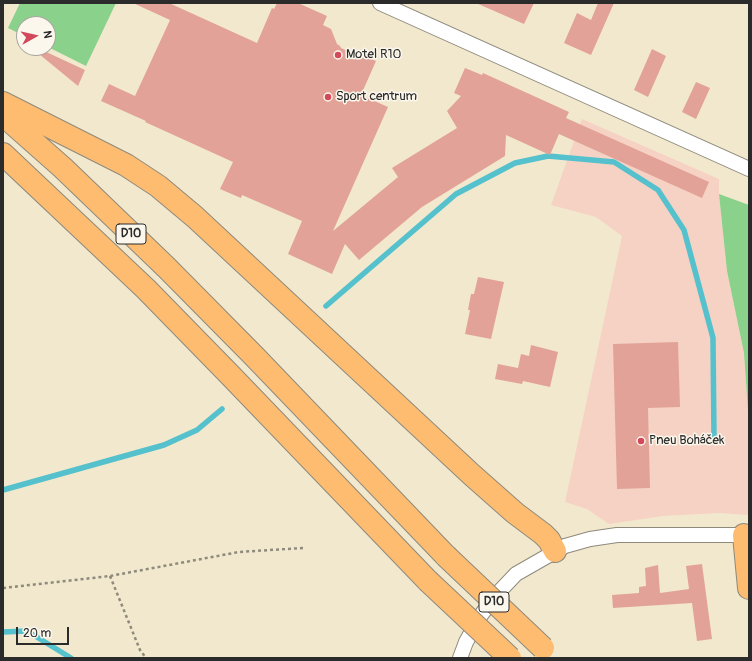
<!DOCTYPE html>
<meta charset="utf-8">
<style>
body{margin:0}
#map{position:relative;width:752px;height:661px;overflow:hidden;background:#f2e8ce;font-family:Pangolin,sans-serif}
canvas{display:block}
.frame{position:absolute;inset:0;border:4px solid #2b2b2b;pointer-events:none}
.north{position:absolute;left:16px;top:16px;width:40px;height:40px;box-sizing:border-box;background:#fbf7ec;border:1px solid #a8a59f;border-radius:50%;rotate:82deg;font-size:11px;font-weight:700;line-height:16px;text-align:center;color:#2b2b2b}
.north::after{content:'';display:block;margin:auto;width:14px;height:18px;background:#d1495b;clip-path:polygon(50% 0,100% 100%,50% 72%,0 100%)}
.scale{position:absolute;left:16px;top:627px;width:53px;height:18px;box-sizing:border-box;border:2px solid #2b2b2b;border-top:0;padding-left:5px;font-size:12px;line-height:14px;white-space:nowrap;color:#2b2b2b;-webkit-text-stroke:3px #fbf7ec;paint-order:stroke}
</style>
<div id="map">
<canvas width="752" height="661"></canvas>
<div class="frame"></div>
<div class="north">N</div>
<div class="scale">20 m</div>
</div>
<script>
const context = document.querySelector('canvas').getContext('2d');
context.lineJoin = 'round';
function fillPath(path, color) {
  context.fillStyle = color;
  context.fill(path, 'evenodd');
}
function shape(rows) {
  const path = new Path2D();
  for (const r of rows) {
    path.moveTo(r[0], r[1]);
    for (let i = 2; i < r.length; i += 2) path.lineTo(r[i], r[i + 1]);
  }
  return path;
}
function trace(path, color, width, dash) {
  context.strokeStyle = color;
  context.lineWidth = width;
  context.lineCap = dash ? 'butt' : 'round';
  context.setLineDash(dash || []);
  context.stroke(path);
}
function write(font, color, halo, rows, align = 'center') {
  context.font = font + ' Pangolin,sans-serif';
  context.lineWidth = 3;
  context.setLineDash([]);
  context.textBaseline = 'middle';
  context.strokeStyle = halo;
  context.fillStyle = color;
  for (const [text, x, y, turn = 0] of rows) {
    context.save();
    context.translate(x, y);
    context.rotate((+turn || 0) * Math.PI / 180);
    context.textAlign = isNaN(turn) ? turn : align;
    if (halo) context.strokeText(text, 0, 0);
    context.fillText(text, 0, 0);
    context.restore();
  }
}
const built = shape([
 [582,119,719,179,719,194,727,271,744,353,748,410,749,411,749,515,719,513,663,516,609,524,587,509,565,502,622,236,596,217,551,205]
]);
const green = shape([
 [20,3,116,3,86,66,48,47,48,24,24,24,24,36,8,28],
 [719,194,749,205,749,411,748,411,744,353,727,271]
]);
const stream = shape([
 [326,306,456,194,515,163,548,156,614,162,658,190,684,230,713,338,714,438],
 [3,490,164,445,197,430,222,409],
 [3,632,27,631,71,658]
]);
const building = shape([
 [133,3,169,3,257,43,272,8,274,9,277,3,298,3,327,16,323,25,331,29,337,44,340,46,341,48,363,58,366,57,376,61,361,95,388,107,333,231,398,177,392,168,457,128,447,111,461,96,454,93,465,68,482,75,483,73,569,112,566,118,709,182,702,198,559,134,550,155,506,135,505,156,422,207,359,260,345,244,332,274,288,254,302,221,242,195,241,198,220,189,233,162,145,122,146,121,101,101,109,84,135,96,170,20],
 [476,3,534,3,524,24],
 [598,3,614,3,591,55,564,43,577,13,591,20],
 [652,49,666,56,648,97,634,90],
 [42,50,85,70,78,86,39,54],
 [696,82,710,88,696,119,682,112],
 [478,277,504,282,491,339,465,334,470,310,468,310,471,294,474,294],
 [678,342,680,407,648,408,650,488,617,489,613,344],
 [531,345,558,352,550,387,523,381,522,384,495,379,498,364,518,368,521,354,529,356],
 [702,564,712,639,697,641,692,603,613,608,612,595,639,593,639,587,646,586,645,568,658,565,660,593,689,589,686,566]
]);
const path = shape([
 [110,576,140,650,146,658],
 [3,588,110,576,239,552,303,548]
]);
const street = shape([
 [380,3,749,169],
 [460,658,466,642,481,615,498,593,516,574,565,546,590,539,617,535,749,535]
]);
const highway = shape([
 [3,103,126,165,158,186,195,217,472,475,515,513,543,534,549,540,555,551],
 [3,115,63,168,167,268,255,357,446,556],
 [3,154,146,289,231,376,428,581],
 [744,535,749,588]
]);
const highwayBridge = shape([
 [446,556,543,648],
 [428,581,510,658]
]);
const markers = [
 [338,55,4,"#d1495b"],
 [328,97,4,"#d1495b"],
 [641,441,4,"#d1495b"]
];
const shields = [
 [131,234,30],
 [494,602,30]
];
const shieldNames = [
 ["D10",131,234],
 ["D10",494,602]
];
const poiNames = [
 ["Motel R10",346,55],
 ["Sport centrum",336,97],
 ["Pneu Boháček",649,441]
];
fillPath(built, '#f6d2c5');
fillPath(green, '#8ad18c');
trace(stream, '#54c1cc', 5.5);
fillPath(building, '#e2a297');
trace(street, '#8e8a7c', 16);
trace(highway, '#8e8a7c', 24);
trace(path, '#8e8a7c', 2.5, [3, 3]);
trace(street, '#fff', 14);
trace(highway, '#febc70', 22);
trace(highwayBridge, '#8e8a7c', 24, []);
trace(highwayBridge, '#febc70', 22);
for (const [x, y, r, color] of markers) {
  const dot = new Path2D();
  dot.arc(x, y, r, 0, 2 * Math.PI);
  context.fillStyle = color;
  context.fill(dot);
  trace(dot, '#fbf7ec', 1.5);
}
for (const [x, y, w] of shields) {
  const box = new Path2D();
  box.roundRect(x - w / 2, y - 10, w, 20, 3);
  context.fillStyle = '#fbf7ec';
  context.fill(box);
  trace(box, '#2b2b2b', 1);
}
write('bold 12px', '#2b2b2b', null, shieldNames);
write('13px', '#2b2b2b', '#fbf7ec', poiNames, 'left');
</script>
